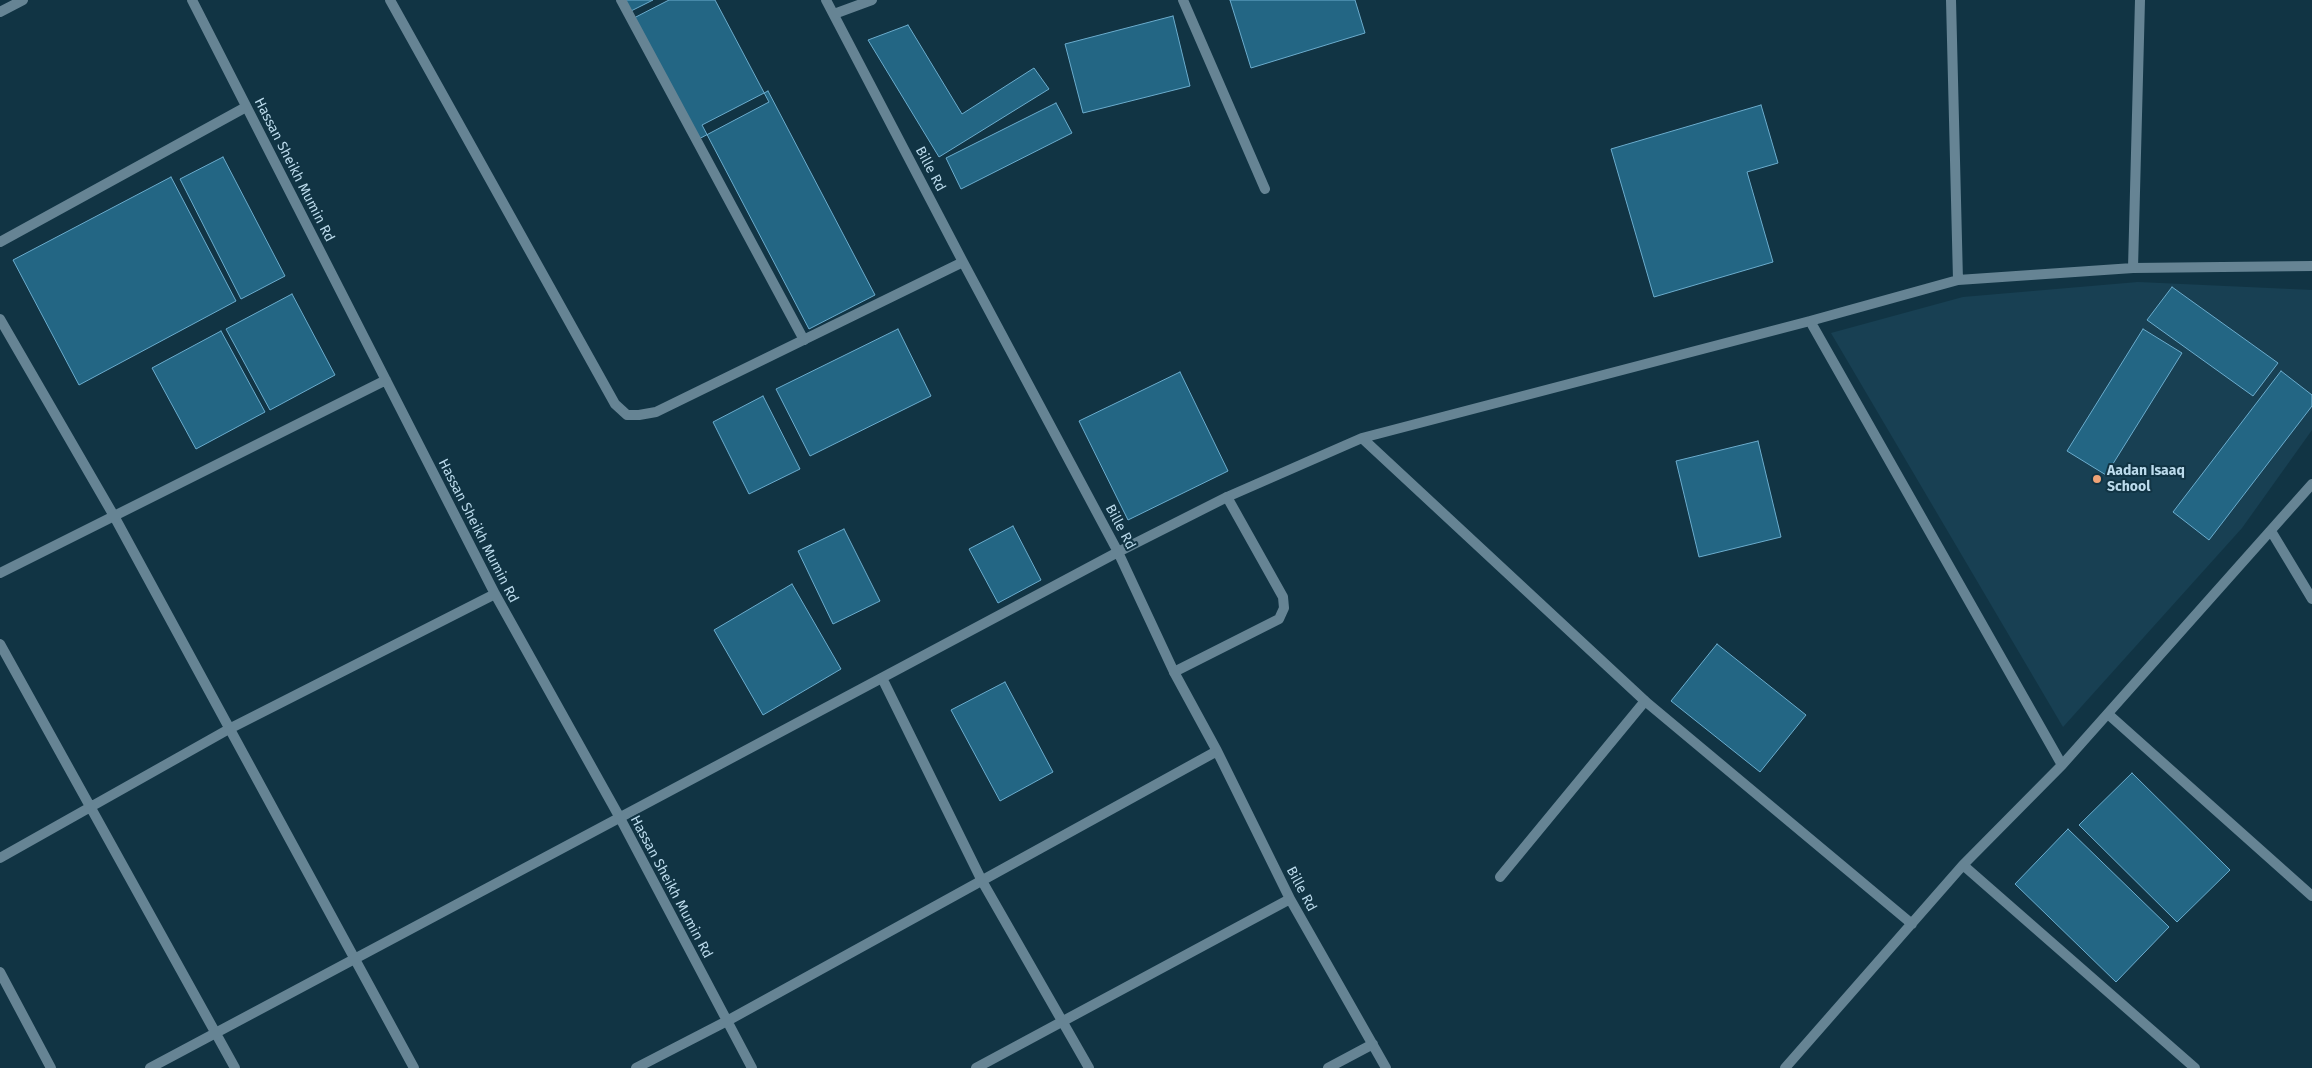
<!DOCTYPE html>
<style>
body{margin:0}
canvas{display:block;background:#113444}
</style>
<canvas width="2312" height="1068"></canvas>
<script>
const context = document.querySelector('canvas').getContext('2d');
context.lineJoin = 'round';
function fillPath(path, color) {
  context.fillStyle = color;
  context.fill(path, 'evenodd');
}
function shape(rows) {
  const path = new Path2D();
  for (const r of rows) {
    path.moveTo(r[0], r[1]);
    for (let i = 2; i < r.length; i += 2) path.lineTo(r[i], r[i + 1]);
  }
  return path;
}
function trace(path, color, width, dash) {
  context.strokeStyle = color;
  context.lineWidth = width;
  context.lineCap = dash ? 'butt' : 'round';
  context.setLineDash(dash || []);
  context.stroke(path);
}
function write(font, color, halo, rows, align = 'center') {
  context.font = font + ' "Fira Sans",sans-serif';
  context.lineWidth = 4;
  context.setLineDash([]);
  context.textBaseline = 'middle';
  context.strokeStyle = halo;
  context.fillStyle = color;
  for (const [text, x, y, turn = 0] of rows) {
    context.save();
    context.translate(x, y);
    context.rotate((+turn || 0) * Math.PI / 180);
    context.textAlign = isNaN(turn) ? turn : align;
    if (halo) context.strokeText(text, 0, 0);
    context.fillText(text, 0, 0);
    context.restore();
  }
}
const built = shape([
 [2138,282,2312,290,2312,430,2242,528,2063,727,1831,333,1963,297]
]);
const building = shape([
 [620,0,653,0,627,13,620,0],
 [669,0,715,0,769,102,695,141,630,20,669,0],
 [1230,0,1355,0,1365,33,1251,68,1230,0],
 [1173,16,1190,86,1083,113,1065,44,1173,16],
 [908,25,962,114,1034,68,1049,89,939,157,868,40,908,25],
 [768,91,875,295,809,329,702,125,768,91],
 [1056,103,1072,133,961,189,946,158,1056,103],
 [1761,105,1778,163,1747,172,1773,262,1654,297,1611,149,1761,105],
 [223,157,285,276,241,299,180,179,223,157],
 [171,177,236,301,79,385,13,260,171,177],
 [2172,287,2278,363,2253,396,2147,320,2172,287],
 [292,294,335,375,270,410,226,329,292,294],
 [898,329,931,396,810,456,776,389,898,329],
 [2143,329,2182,353,2106,475,2067,451,2143,329],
 [221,331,265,412,196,449,152,368,221,331],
 [2281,371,2312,395,2312,406,2209,540,2173,512,2281,371],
 [1180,372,1228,471,1128,520,1079,421,1180,372],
 [763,396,800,469,749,494,713,422,763,396],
 [1758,441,1781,537,1699,557,1676,461,1758,441],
 [1013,526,1041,580,998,603,969,549,1013,526],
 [844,529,880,601,833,624,798,551,844,529],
 [792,584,841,669,763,715,714,630,792,584],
 [1717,644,1806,715,1760,772,1671,701,1717,644],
 [1005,682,1053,772,1000,801,951,710,1005,682],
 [2132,773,2230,870,2177,922,2079,825,2132,773],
 [2068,829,2169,927,2116,982,2015,884,2068,829]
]);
const service = shape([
 [621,0,804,340],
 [1183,0,1265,189],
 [1174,672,1279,619,1284,608,1283,597,1227,497],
 [2108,714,2312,896],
 [1500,877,1645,701]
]);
const minor = shape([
 [192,0,495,594,620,818,752,1068],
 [390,0,615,404,627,415,639,415,656,412,963,262],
 [826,0,963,262,1118,552,1174,672,1217,751,1290,899,1386,1068],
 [1951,0,1958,280],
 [0,12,23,0],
 [834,14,872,0],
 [0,242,246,107],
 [2133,268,2140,0],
 [0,319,114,516,414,1068],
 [1810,321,2062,765],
 [1362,438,1645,701,1912,924],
 [2271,531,2312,599],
 [0,573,386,380],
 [0,644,235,1068],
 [882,678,982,881,1089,1068],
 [0,858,229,729,495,594],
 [1963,865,2195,1068],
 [0,972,51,1068],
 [150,1068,1118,552,1227,497,1362,438,1810,321,1958,280,2133,268,2312,266],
 [636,1068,727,1021,1217,751],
 [976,1068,1290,899],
 [1328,1068,1373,1044],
 [1785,1068,1963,865,2062,765,2312,484]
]);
const markers = [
 [2097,479,5,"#efa376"]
];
const streetNames = [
 ["Bille Rd",930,169,62],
 ["Hassan Sheikh Mumin Rd",294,170,63],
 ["Bille Rd",1120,527,62],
 ["Hassan Sheikh Mumin Rd",478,531,63],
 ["Hassan Sheikh Mumin Rd",671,887,62],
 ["Bille Rd",1301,889,62]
];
const poiNames = [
 ["Aadan Isaaq",2107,471],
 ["School",2107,487]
];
fillPath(built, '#184053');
fillPath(building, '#236684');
trace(building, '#6baccd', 1);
trace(service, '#668494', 10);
trace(minor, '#668494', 10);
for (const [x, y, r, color] of markers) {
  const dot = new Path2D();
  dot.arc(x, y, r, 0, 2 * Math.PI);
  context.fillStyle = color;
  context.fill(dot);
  trace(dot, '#113444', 2);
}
write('14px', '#bcdbec', '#113444', streetNames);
write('bold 14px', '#bcdbec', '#113444', poiNames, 'left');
</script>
